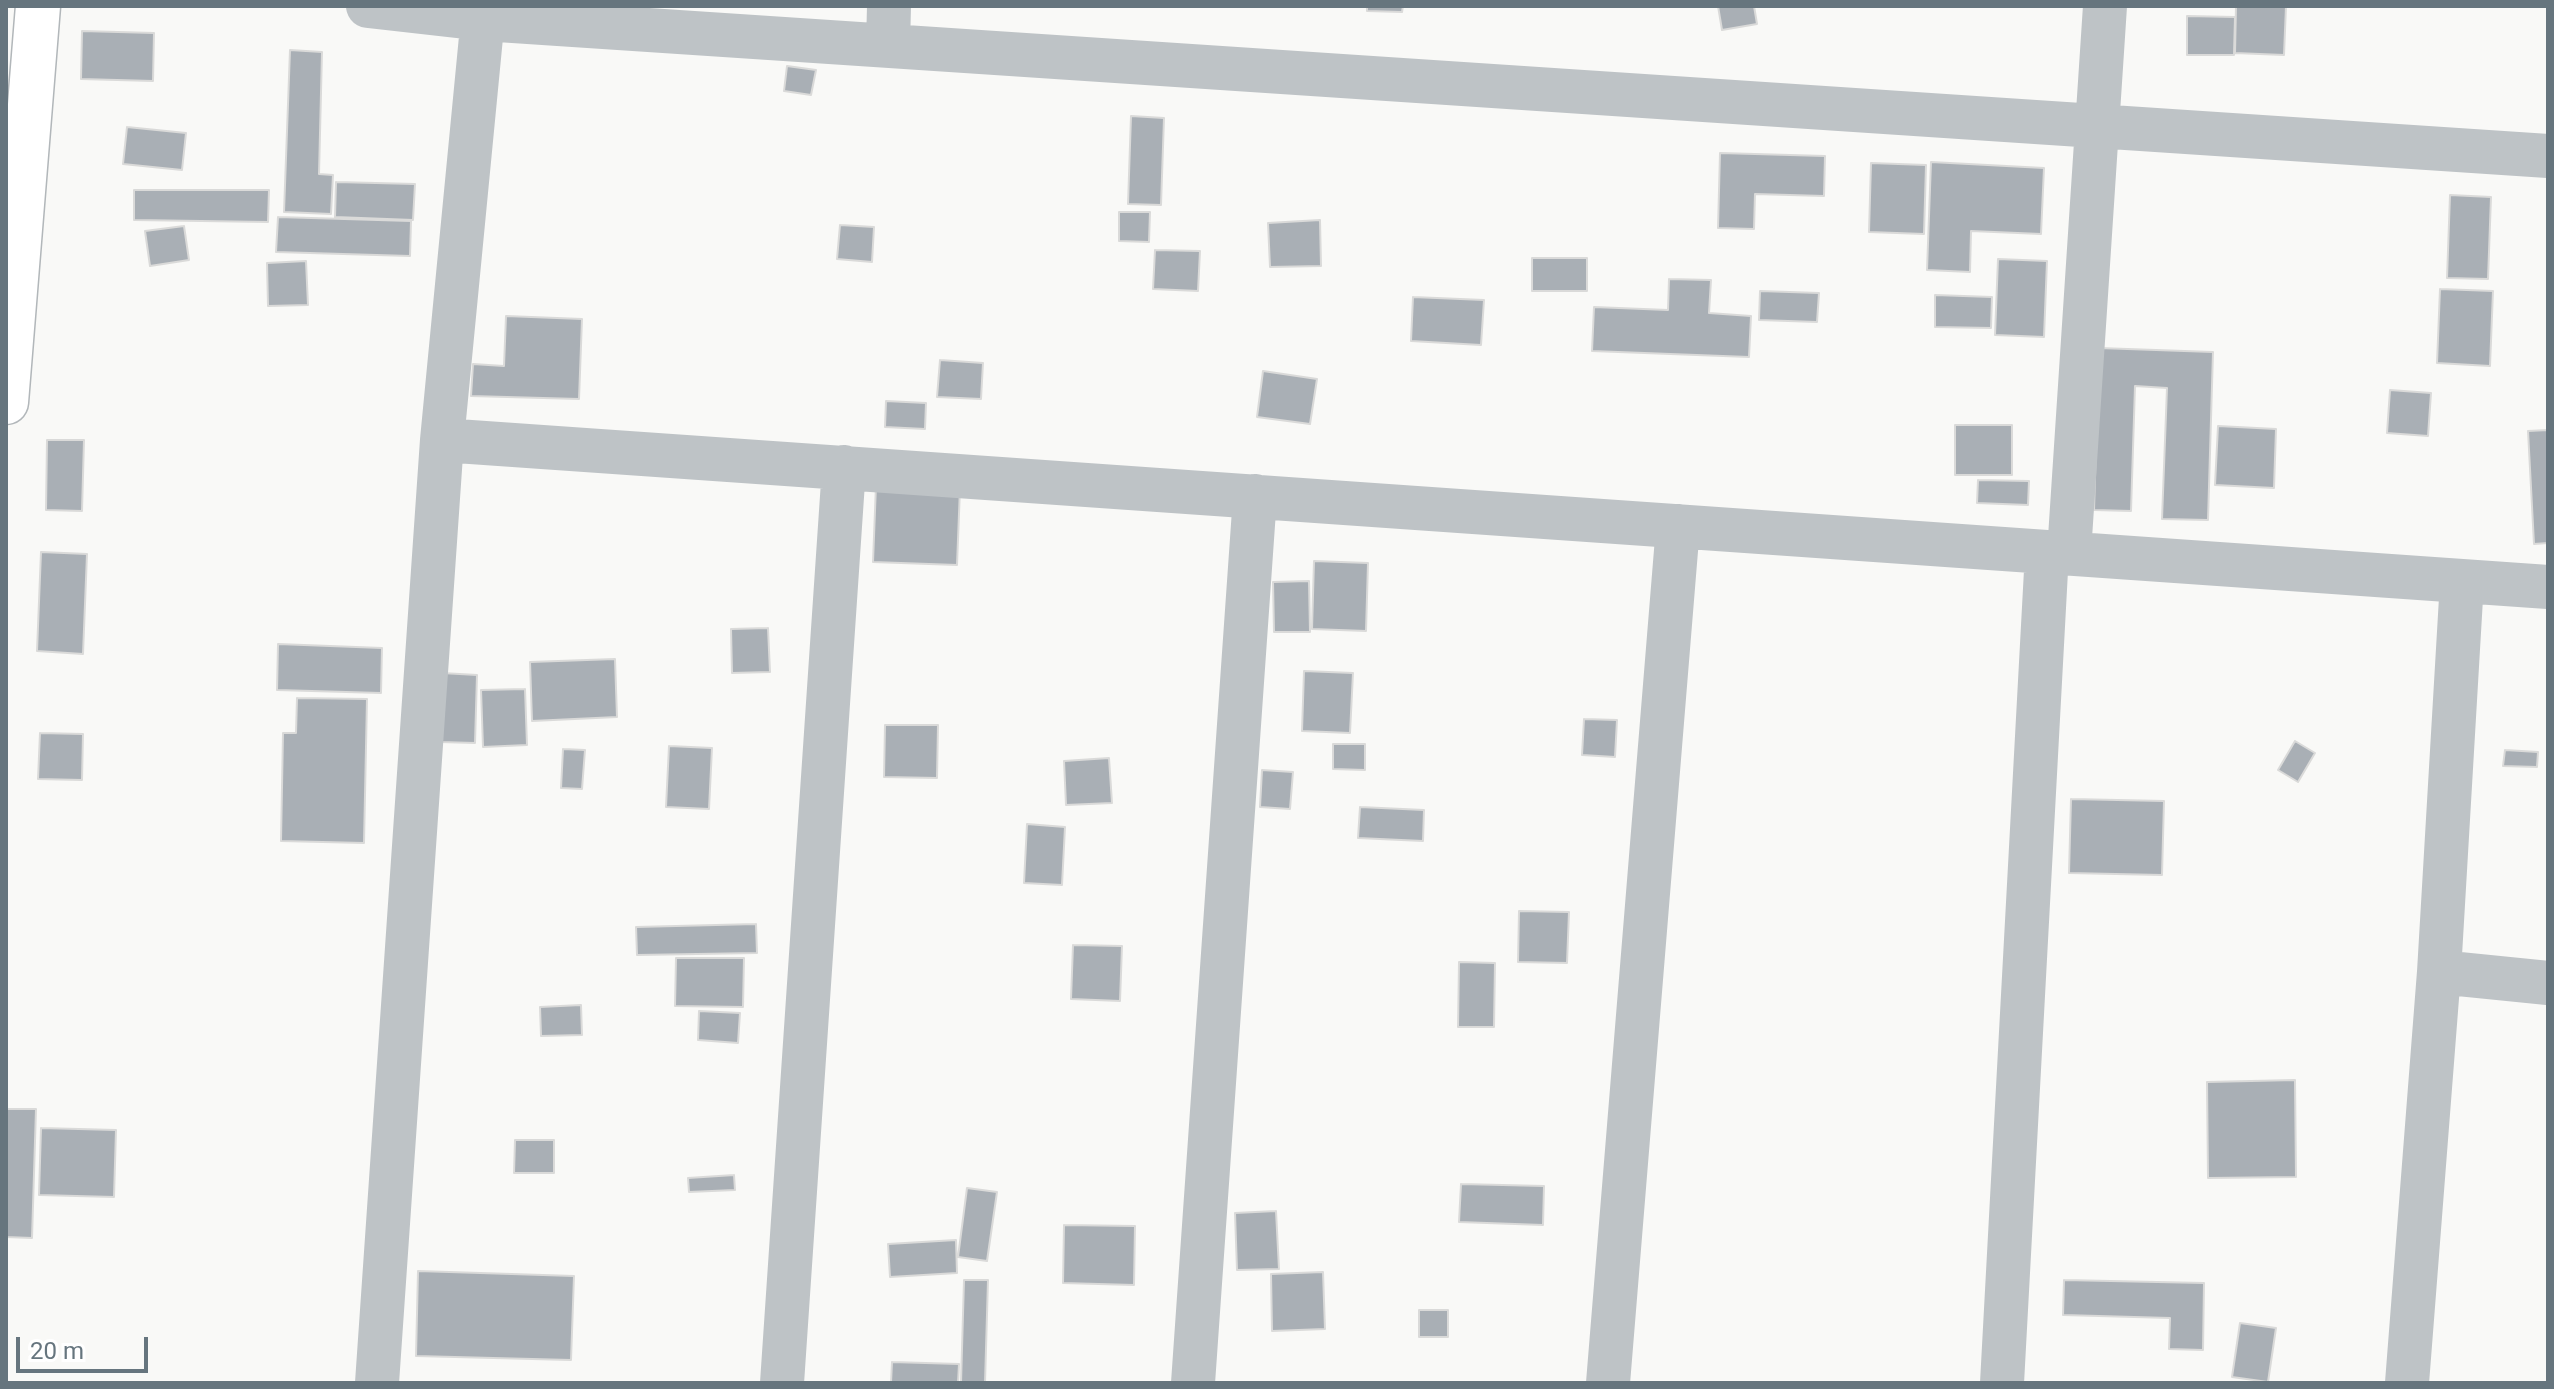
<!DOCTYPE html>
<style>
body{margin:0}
#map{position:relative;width:2554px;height:1389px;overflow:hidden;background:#f9f9f7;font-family:Roboto,sans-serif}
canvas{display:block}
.frame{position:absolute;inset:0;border:8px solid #66757e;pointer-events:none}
.scale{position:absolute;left:16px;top:1337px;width:132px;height:36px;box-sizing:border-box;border:4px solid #66757e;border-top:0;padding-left:10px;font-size:24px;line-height:28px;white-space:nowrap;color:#66757e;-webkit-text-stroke:6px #fff;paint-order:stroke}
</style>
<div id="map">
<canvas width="2554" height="1389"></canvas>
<div class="frame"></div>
<div class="scale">20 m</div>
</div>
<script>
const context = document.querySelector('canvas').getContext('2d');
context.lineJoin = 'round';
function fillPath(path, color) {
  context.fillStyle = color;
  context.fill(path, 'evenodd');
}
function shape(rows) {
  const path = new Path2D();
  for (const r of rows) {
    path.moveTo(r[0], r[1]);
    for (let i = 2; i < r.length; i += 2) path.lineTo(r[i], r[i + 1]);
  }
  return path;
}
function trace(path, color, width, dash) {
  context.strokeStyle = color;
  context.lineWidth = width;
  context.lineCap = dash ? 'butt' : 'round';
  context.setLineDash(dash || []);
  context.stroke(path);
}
const building = shape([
 [1367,6,1403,6,1402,12,1367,11,1367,6],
 [1718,6,1754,6,1757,24,1722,30,1718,6],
 [2236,6,2286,6,2284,55,2235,53,2236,6],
 [2187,16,2235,17,2234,55,2187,55,2187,16],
 [82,31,154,33,153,81,81,79,82,31],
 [290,50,322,52,319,174,333,175,331,214,284,212,290,50],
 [787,66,816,70,811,95,784,91,787,66],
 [1131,116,1164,118,1161,205,1128,204,1131,116],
 [127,127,186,133,182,170,123,164,127,127],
 [1720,153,1825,156,1824,196,1755,194,1754,229,1718,228,1720,153],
 [1931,162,2044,168,2041,234,1971,231,1970,272,1927,270,1931,162],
 [1871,163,1926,165,1924,234,1869,232,1871,163],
 [336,182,415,184,413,220,335,217,336,182],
 [134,190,269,190,268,222,134,220,134,190],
 [2450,195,2491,197,2488,279,2447,278,2450,195],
 [1119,212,1150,212,1149,242,1119,241,1119,212],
 [278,217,411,221,410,256,276,252,278,217],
 [1320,220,1321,266,1270,267,1268,223,1320,220],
 [840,225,874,227,872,262,837,259,840,225],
 [184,226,189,260,150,266,145,231,184,226],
 [1155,250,1200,251,1198,291,1153,289,1155,250],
 [1532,258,1587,258,1587,291,1532,291,1532,258],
 [1998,259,2047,261,2044,337,1995,335,1998,259],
 [306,261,308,305,268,306,267,263,306,261],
 [1669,279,1711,280,1709,313,1751,316,1749,357,1592,351,1594,307,1668,310,1669,279],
 [2440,289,2493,291,2490,366,2437,363,2440,289],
 [1760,291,1819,293,1817,322,1759,320,1760,291],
 [1935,295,1992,297,1991,328,1935,327,1935,295],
 [1413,297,1484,300,1481,345,1411,341,1413,297],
 [506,316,582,319,579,399,471,396,473,364,504,366,506,316],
 [2099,348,2213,352,2208,520,2162,519,2167,388,2135,386,2131,511,2094,510,2099,348],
 [940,360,983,363,981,399,937,397,940,360],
 [1263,371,1317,379,1310,424,1257,417,1263,371],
 [2390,390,2431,393,2428,436,2387,433,2390,390],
 [886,401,926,403,925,429,885,427,886,401],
 [1955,425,2012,425,2012,475,1955,475,1955,425],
 [2218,426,2276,429,2274,488,2215,485,2218,426],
 [2548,430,2548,543,2534,544,2528,431,2548,430],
 [47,440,84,440,82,511,46,510,47,440],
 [1978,480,2029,481,2028,505,1977,503,1978,480],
 [876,485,960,488,957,565,873,562,876,485],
 [41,552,87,554,83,654,37,651,41,552],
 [1314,561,1368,563,1366,631,1312,629,1314,561],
 [1309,581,1310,632,1274,632,1273,582,1309,581],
 [768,628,770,672,732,673,731,629,768,628],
 [278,644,382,648,381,693,277,690,278,644],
 [615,659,617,717,532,721,530,662,615,659],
 [1304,671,1353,673,1350,733,1302,731,1304,671],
 [442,673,477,675,475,743,440,742,442,673],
 [525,689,527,745,483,747,481,690,525,689],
 [297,698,367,699,364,843,281,841,283,733,296,733,297,698],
 [1584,719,1617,720,1615,757,1582,755,1584,719],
 [885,725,938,725,937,778,884,777,885,725],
 [40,733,83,734,82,780,38,779,40,733],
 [2295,741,2315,753,2298,782,2278,770,2295,741],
 [1333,744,1365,744,1365,770,1333,769,1333,744],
 [669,746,712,748,709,809,666,807,669,746],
 [563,749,585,750,582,789,561,788,563,749],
 [2505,750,2538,752,2537,767,2503,766,2505,750],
 [1109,758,1112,803,1066,805,1064,761,1109,758],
 [1262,770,1293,772,1290,809,1260,807,1262,770],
 [2071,799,2164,801,2162,875,2069,873,2071,799],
 [1360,807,1424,810,1423,841,1358,838,1360,807],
 [1027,824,1065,827,1062,885,1024,883,1027,824],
 [1519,911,1569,912,1567,963,1518,962,1519,911],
 [756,924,757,953,637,955,636,927,756,924],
 [1073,945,1122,946,1120,1001,1071,999,1073,945],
 [676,958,744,958,743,1007,675,1006,676,958],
 [1459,962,1495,963,1494,1027,1458,1027,1459,962],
 [581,1005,582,1035,541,1036,540,1007,581,1005],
 [699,1011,740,1013,738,1043,698,1040,699,1011],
 [2295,1080,2296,1177,2208,1178,2207,1082,2295,1080],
 [6,1109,36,1109,32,1238,6,1237,6,1109],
 [41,1128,116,1130,114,1197,39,1195,41,1128],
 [515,1140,554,1140,554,1173,514,1173,515,1140],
 [734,1175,735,1190,689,1192,688,1178,734,1175],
 [1461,1184,1544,1186,1543,1225,1459,1222,1461,1184],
 [967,1188,997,1192,987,1261,958,1257,967,1188],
 [1276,1211,1279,1269,1237,1270,1235,1213,1276,1211],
 [1064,1225,1135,1226,1134,1285,1063,1283,1064,1225],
 [956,1240,957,1273,890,1277,888,1244,956,1240],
 [418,1271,574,1276,571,1360,416,1356,418,1271],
 [1323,1272,1325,1329,1272,1331,1271,1274,1323,1272],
 [964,1280,988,1280,985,1383,961,1383,964,1280],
 [2064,1280,2204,1283,2203,1350,2169,1349,2170,1318,2063,1315,2064,1280],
 [1419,1310,1448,1310,1448,1337,1419,1337,1419,1310],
 [2240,1323,2276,1328,2268,1382,2232,1377,2240,1323],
 [892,1362,959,1364,958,1383,891,1383,892,1362]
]);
const minor = shape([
 [368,6,483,19,2548,156],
 [888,46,889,6],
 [442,440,2548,587],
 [2069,553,2105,6],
 [2439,972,2548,983],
 [377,1383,442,440,484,6],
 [782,1383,844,467],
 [1193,1383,1255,496],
 [1608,1383,1678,526],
 [2002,1383,2047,552],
 [2407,1383,2439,972,2462,581]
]);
const primary = shape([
 [6,402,38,6]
]);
fillPath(building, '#a9afb5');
trace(building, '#dadad9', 2);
trace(primary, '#b2b7ba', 47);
trace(minor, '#bec3c6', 44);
trace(primary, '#fff', 44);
</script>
